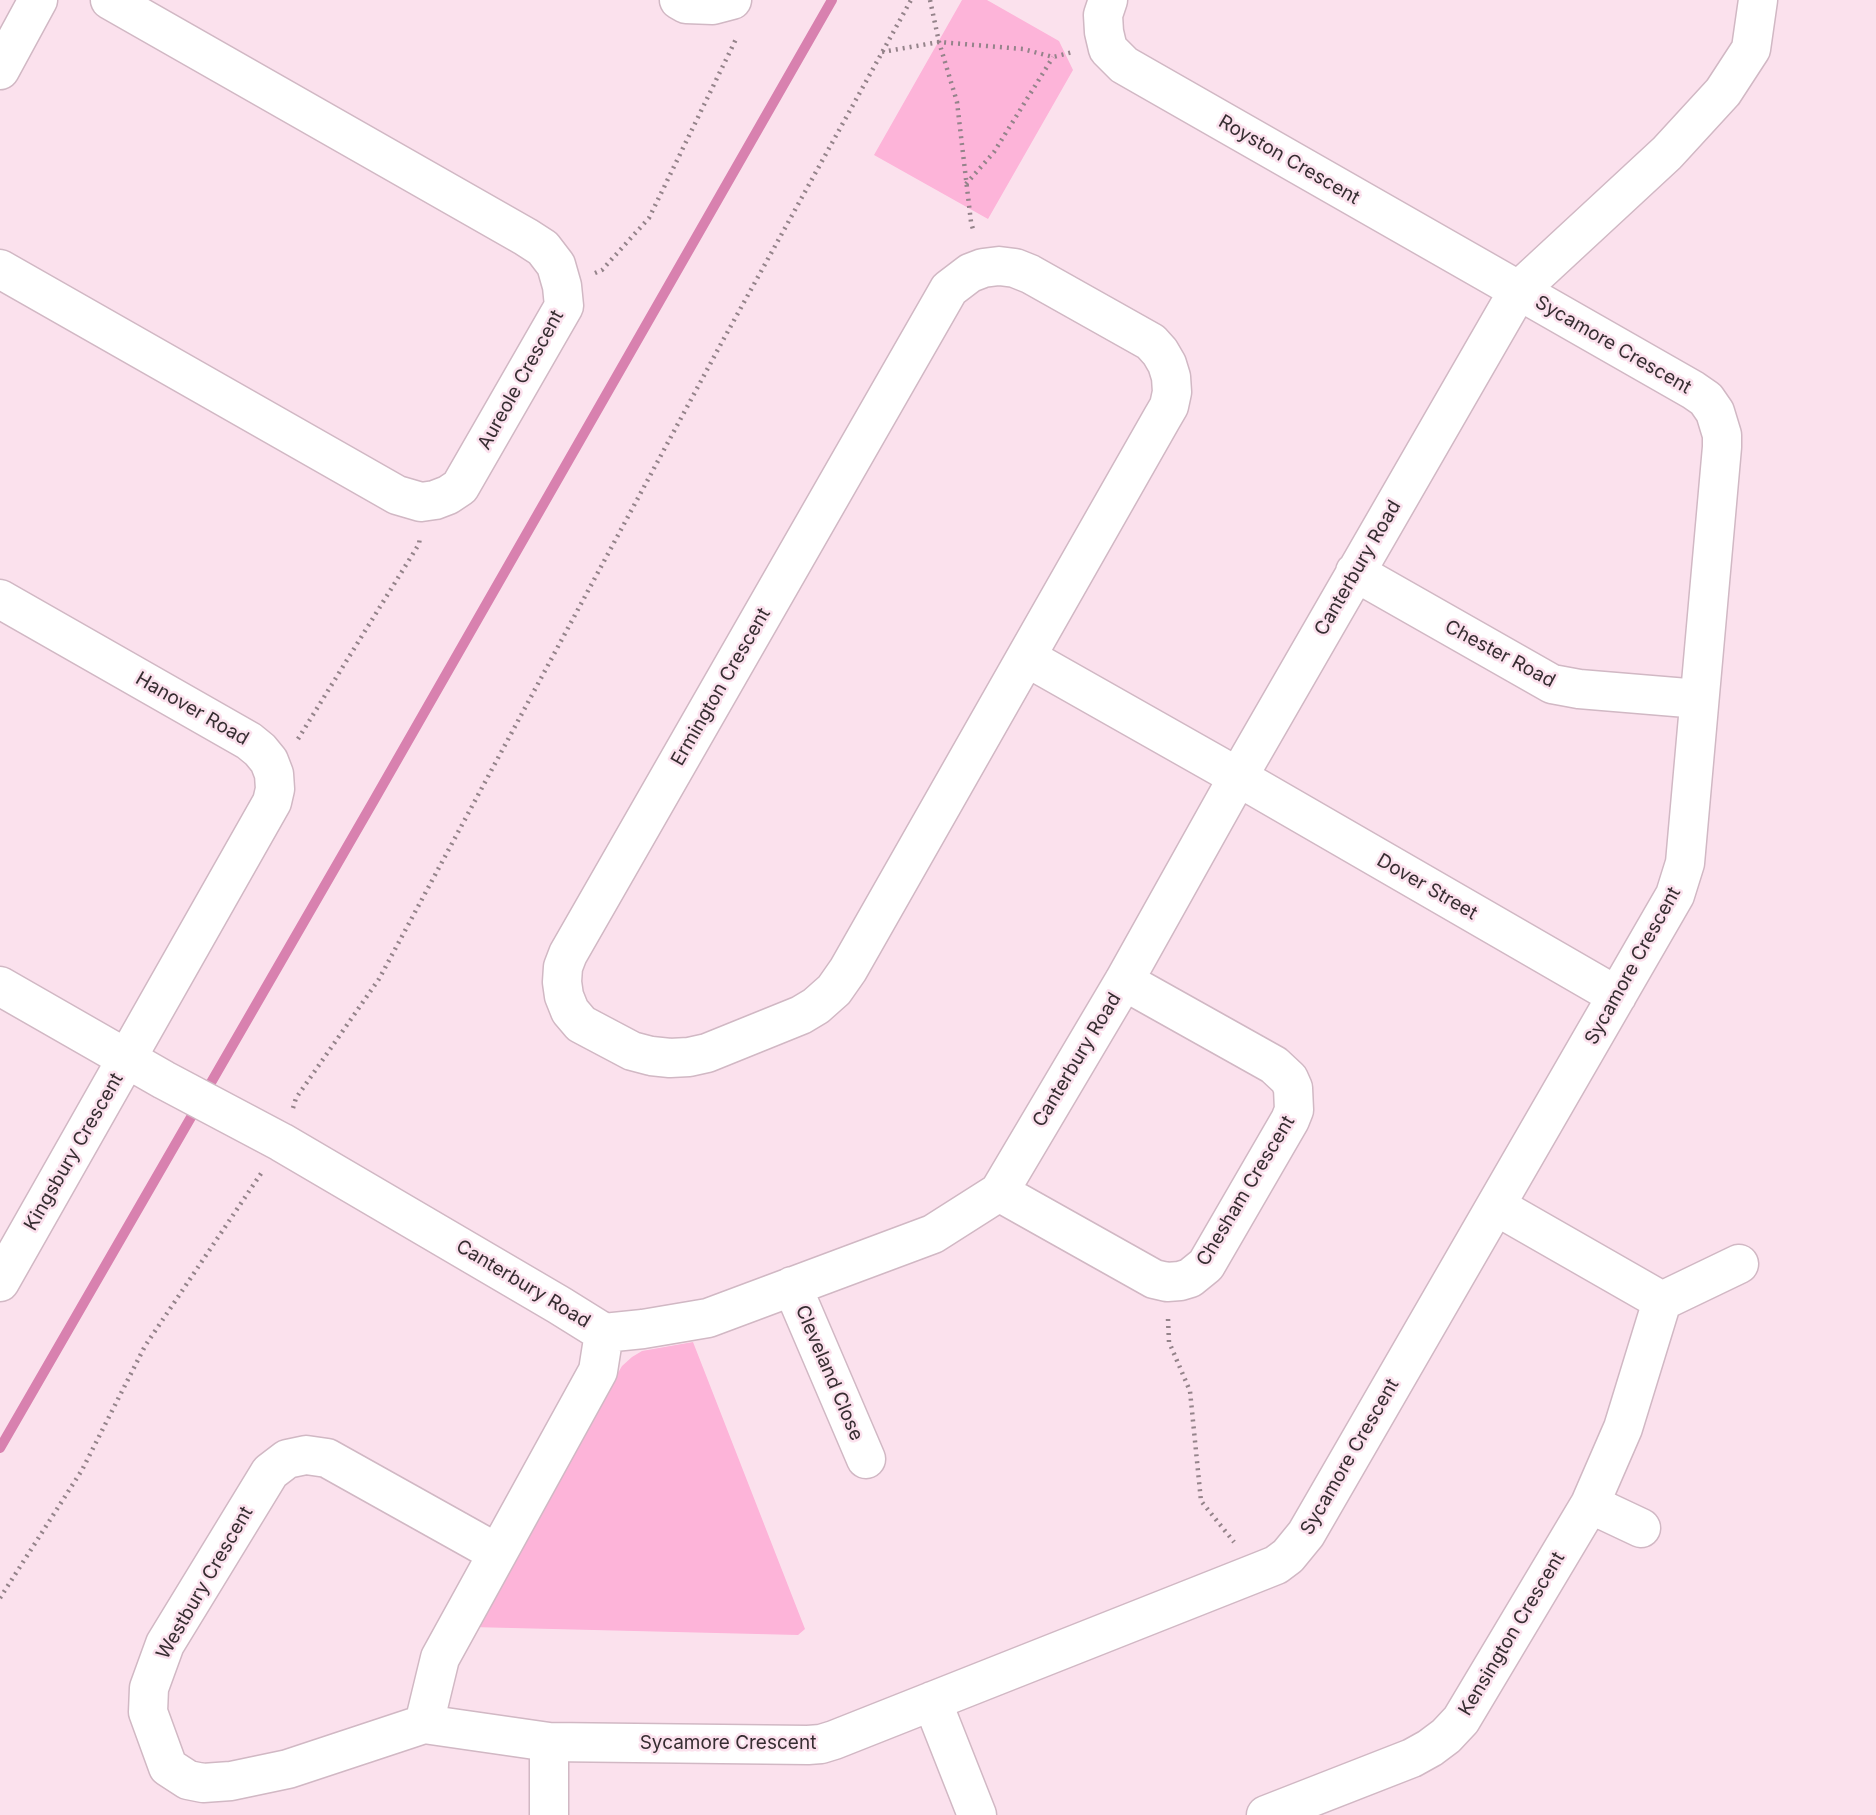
<!DOCTYPE html>
<style>
body{margin:0}
canvas{display:block;background:#fbe1ed}
</style>
<canvas width="1876" height="1815"></canvas>
<script>
const context = document.querySelector('canvas').getContext('2d');
context.lineJoin = 'round';
function fillPath(path, color) {
  context.fillStyle = color;
  context.fill(path, 'evenodd');
}
function shape(rows) {
  const path = new Path2D();
  for (const r of rows) {
    path.moveTo(r[0], r[1]);
    for (let i = 2; i < r.length; i += 2) path.lineTo(r[i], r[i + 1]);
  }
  return path;
}
function trace(path, color, width, dash) {
  context.strokeStyle = color;
  context.lineWidth = width;
  context.lineCap = dash ? 'butt' : 'round';
  context.setLineDash(dash || []);
  context.stroke(path);
}
function write(font, color, halo, rows, align = 'center') {
  context.font = font + ' Inter,sans-serif';
  context.lineWidth = 5;
  context.setLineDash([]);
  context.textBaseline = 'middle';
  context.strokeStyle = halo;
  context.fillStyle = color;
  for (const [text, x, y, turn = 0] of rows) {
    context.save();
    context.translate(x, y);
    context.rotate((+turn || 0) * Math.PI / 180);
    context.textAlign = isNaN(turn) ? turn : align;
    if (halo) context.strokeText(text, 0, 0);
    context.fillText(text, 0, 0);
    context.restore();
  }
}
const green = shape([
 [962,0,987,0,1059,41,1073,70,988,219,874,155],
 [693,1342,805,1629,798,1635,471,1627,622,1366,632,1357,642,1351]
]);
const stream = shape([
 [0,1448,373,802,832,0]
]);
const path = shape([
 [930,0,939,42,957,102,971,222,974,233],
 [882,52,939,42,1023,49,1053,57,1073,52],
 [966,184,994,152,1053,57],
 [595,273,602,270,649,218,737,37],
 [298,739,419,544,420,537],
 [293,1108,296,1098,379,979,722,342,911,0],
 [1168,1319,1169,1342,1190,1391,1201,1501,1234,1542],
 [0,1598,82,1470,145,1346,262,1172]
]);
const street = shape([
 [679,0,686,4,713,5,732,0],
 [0,70,38,0],
 [0,269,397,495,421,502,435,500,448,495,460,487,564,306,562,286,556,265,543,248,526,237,110,0],
 [1355,572,1552,684,1579,689,1699,699],
 [0,599,249,741,260,750,269,761,274,774,275,789,272,802,0,1282],
 [1026,657,848,970,834,990,816,1006,801,1015,707,1053,689,1057,670,1058,651,1056,632,1051,581,1024,570,1011,564,996,562,982,563,967,568,954,949,289,970,273,983,268,999,266,1015,268,1030,274,1151,342,1160,352,1167,364,1171,377,1172,392,1169,406,1162,418,1026,657,1238,777,1617,996],
 [0,986,164,1080,281,1142,559,1305,604,1333,643,1329,708,1318,933,1234,999,1192,1124,981,1238,777,1518,291,1667,153,1723,92,1751,49,1758,0],
 [999,1192,1154,1279,1167,1282,1180,1281,1190,1278,1206,1265,1290,1120,1294,1110,1293,1088,1289,1079,1274,1065,1124,981],
 [792,1286,866,1459],
 [1662,1301,1739,1264],
 [604,1333,598,1371,440,1658,424,1724,549,1742,808,1745,821,1744,834,1740,1261,1571,1276,1565,1288,1556,1306,1534,1675,895,1685,863,1722,447,1722,435,1715,412,1706,399,1693,390,1124,65,1108,49,1104,32,1103,15,1108,0],
 [1590,1504,1641,1528],
 [932,1701,977,1815],
 [424,1724,288,1769,231,1781,203,1783,188,1780,168,1767,148,1712,149,1688,165,1644,270,1472,287,1459,306,1455,327,1458,497,1553],
 [549,1815,549,1742],
 [1266,1815,1412,1758,1430,1748,1446,1736,1461,1720,1590,1504,1623,1428,1662,1301,1496,1206]
]);
const streetNames = [
 ["Royston Crescent",1289,160,30],
 ["Sycamore Crescent",1613,345,30],
 ["Aureole Crescent",521,380,-61],
 ["Canterbury Road",1358,568,-60],
 ["Chester Road",1500,654,28],
 ["Ermington Crescent",721,687,-60],
 ["Hanover Road",192,709,30],
 ["Dover Street",1427,887,30],
 ["Sycamore Crescent",1633,966,-61],
 ["Canterbury Road",1077,1060,-59],
 ["Kingsbury Crescent",74,1152,-60],
 ["Chesham Crescent",1246,1191,-59],
 ["Canterbury Road",523,1284,31],
 ["Cleveland Close",829,1373,67],
 ["Sycamore Crescent",1350,1457,-60],
 ["Westbury Crescent",205,1583,-60],
 ["Kensington Crescent",1512,1634,-59],
 ["Sycamore Crescent",728,1743]
];
fillPath(green, '#fdb4d9');
trace(stream, '#d881af', 10);
trace(street, '#d1b8c4', 41);
trace(path, '#94838a', 4.5, [2, 5]);
trace(street, '#fff', 38);
write('19px', '#362d31', '#fbe1ed', streetNames);
</script>
